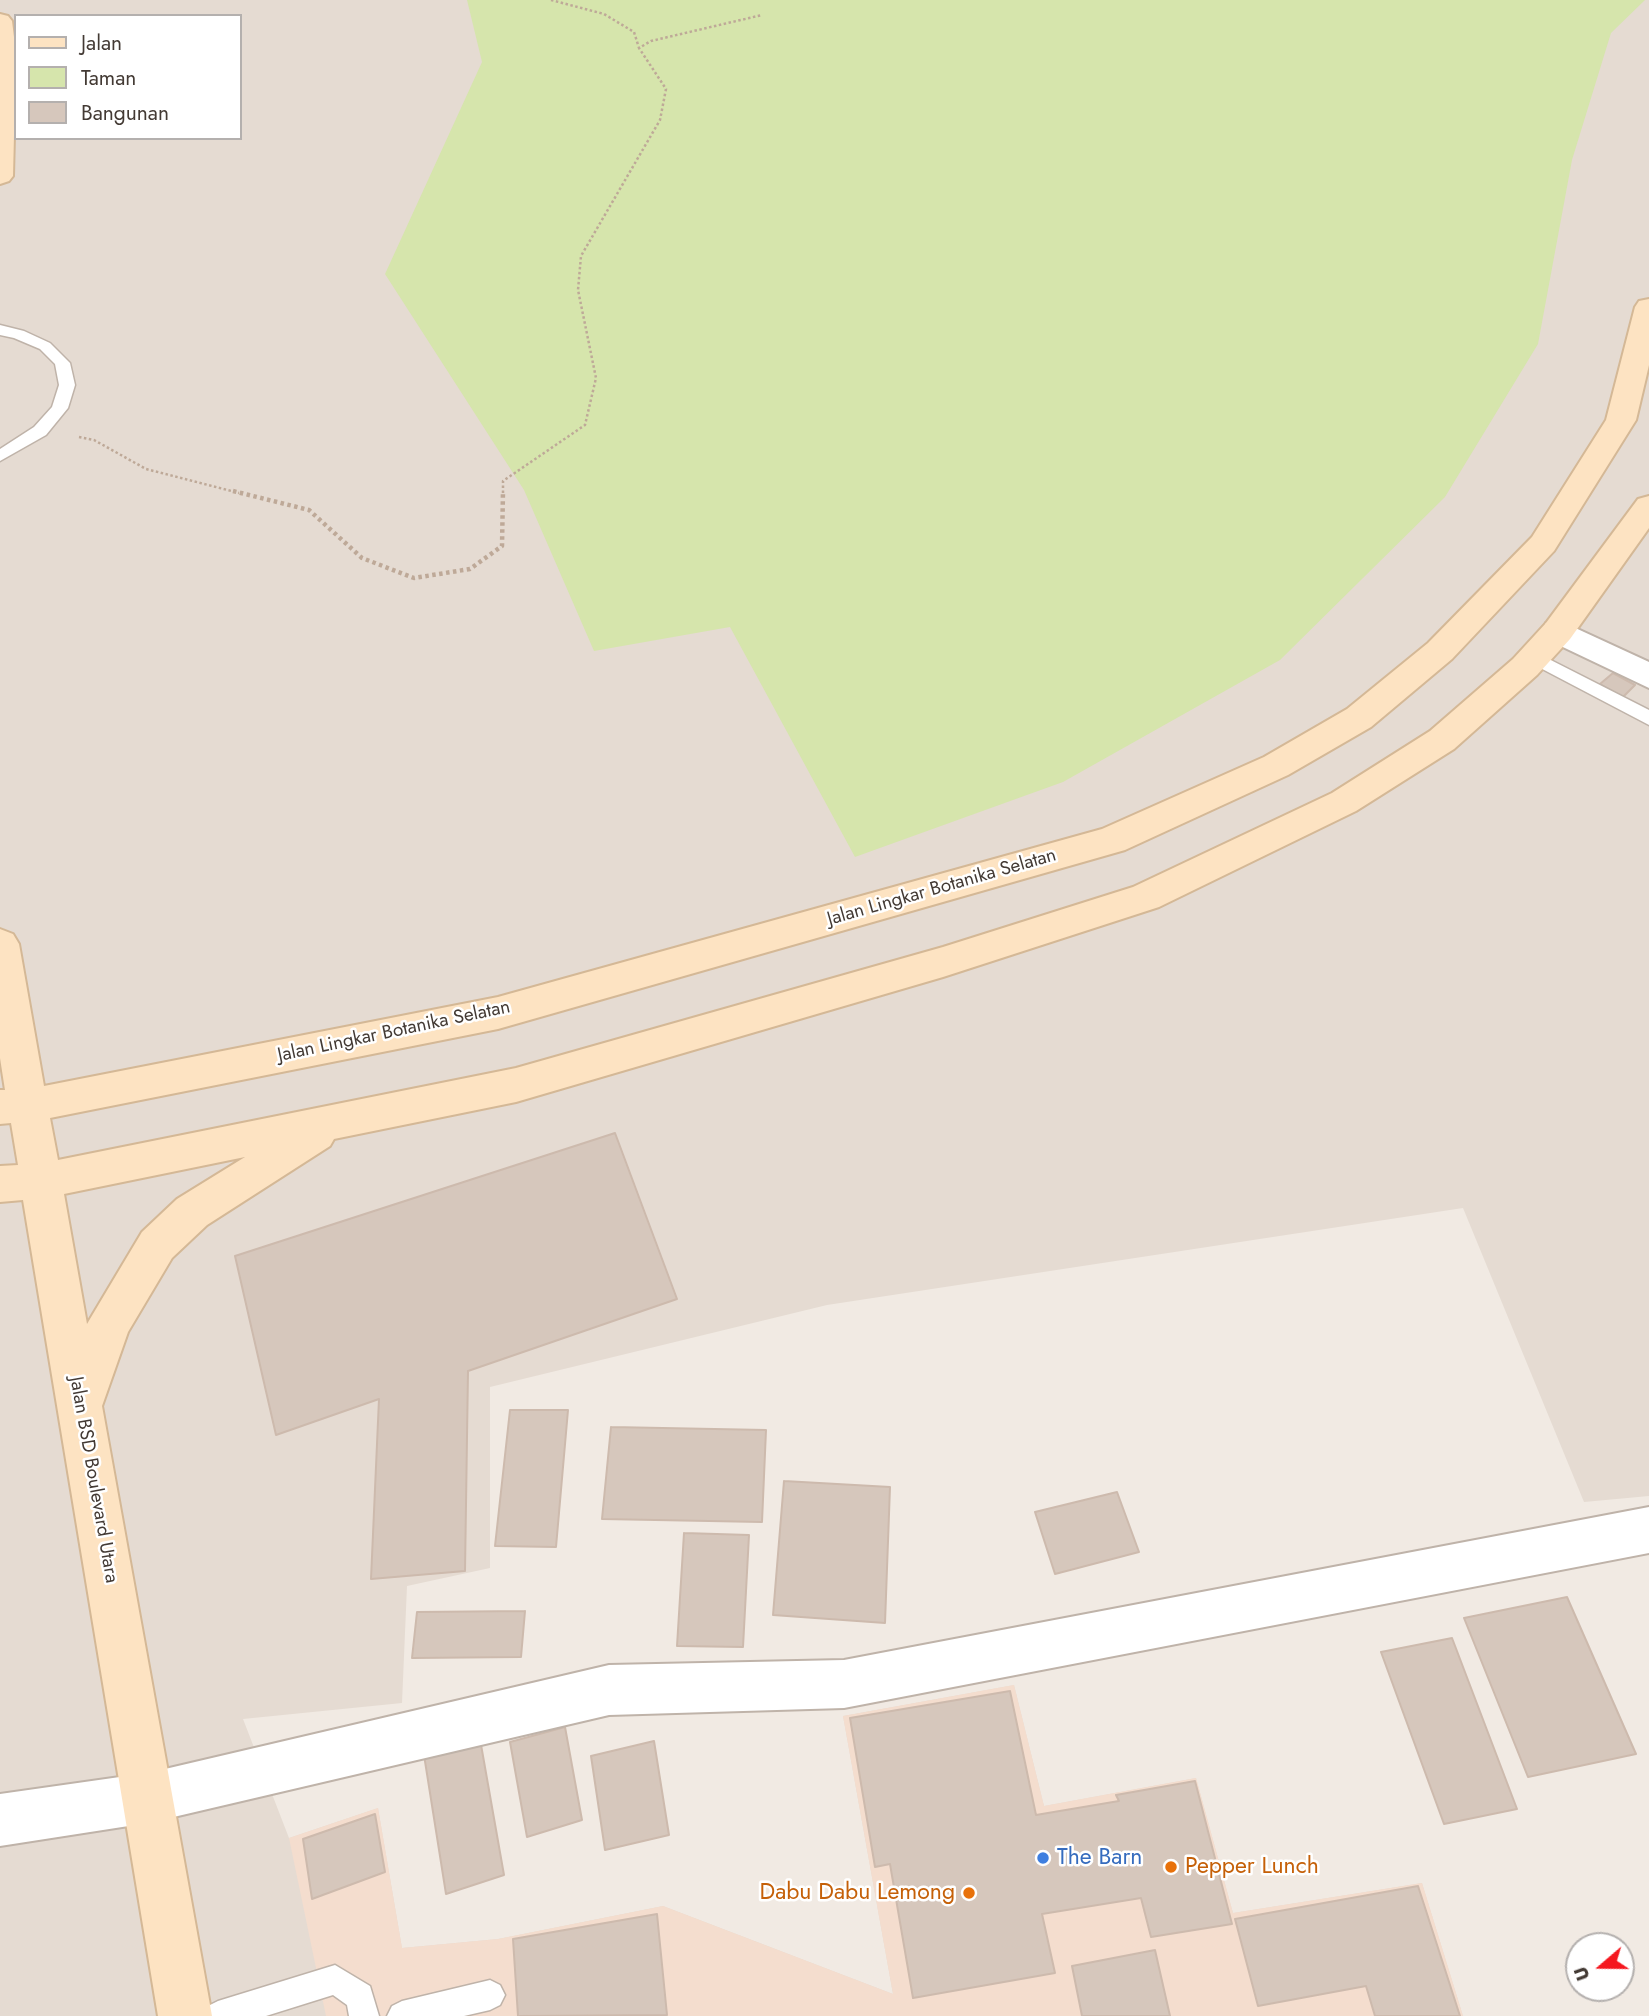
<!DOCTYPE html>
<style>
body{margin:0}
#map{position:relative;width:1649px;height:2016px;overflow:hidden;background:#f1eae3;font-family:Jost,sans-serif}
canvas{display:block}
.legend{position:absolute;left:14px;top:14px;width:228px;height:126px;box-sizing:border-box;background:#fff;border:2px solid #b4b0ae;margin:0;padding:9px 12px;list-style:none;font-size:21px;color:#433a34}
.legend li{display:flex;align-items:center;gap:14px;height:35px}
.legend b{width:35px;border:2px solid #b4b0ae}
.north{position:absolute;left:1565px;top:1932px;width:70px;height:70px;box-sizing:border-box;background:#fff;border:2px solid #b4b0ae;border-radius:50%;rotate:250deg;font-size:19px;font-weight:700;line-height:28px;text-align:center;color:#433a34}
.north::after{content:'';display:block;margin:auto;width:24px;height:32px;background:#f5171f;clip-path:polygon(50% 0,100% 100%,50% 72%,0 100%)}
</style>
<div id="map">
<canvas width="1649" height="2016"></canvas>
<ul class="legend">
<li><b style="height:9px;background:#fde3c2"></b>Jalan</li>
<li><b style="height:19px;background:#d6e5ac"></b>Taman</li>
<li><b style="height:19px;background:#d6c7bc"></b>Bangunan</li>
</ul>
<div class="north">U</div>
</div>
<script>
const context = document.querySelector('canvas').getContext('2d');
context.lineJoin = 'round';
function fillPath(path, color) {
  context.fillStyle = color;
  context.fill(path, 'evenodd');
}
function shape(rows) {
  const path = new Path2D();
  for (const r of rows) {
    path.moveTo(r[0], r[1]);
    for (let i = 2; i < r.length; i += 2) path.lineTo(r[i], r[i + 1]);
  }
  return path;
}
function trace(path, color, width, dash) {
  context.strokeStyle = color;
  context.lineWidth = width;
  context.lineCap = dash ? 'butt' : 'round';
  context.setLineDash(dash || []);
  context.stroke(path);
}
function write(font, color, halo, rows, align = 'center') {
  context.font = font + ' Jost,sans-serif';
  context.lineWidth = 5;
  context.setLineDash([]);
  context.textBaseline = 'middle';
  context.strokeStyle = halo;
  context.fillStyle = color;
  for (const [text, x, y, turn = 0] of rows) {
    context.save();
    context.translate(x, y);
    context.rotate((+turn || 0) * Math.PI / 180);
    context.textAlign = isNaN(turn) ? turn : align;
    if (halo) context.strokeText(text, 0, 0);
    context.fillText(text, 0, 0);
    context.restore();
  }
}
const residential = shape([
 [0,0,1649,0,1649,1496,1584,1502,1463,1208,827,1305,490,1387,490,1568,407,1586,402,1703,243,1719,289,1838,378,1808,402,1948,498,1939,663,1906,893,1994,843,1716,1014,1685,1044,1806,1196,1778,1233,1913,1422,1883,1463,2016,0,2016],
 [16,16,240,16,240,138,16,138]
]);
const commercial = shape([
 [1014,1685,1044,1806,1196,1778,1233,1913,1422,1883,1463,2016,326,2016,289,1838,378,1808,402,1948,498,1939,663,1906,893,1994,843,1716]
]);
const green = shape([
 [467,0,1645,0,1611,33,1572,160,1538,344,1445,497,1280,660,1063,782,855,857,730,627,594,651,524,490,385,274,482,62]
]);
const building = shape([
 [1613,673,1635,685,1623,697,1600,684,1613,673],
 [615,1133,677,1299,468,1371,465,1571,371,1579,379,1399,276,1435,235,1256,615,1133],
 [510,1410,568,1410,556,1547,495,1546,510,1410],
 [611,1427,766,1430,762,1522,602,1519,611,1427],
 [784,1481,890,1487,885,1623,773,1615,784,1481],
 [1117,1492,1139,1552,1055,1574,1035,1512,1117,1492],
 [684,1533,749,1535,743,1647,677,1646,684,1533],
 [1567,1597,1636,1754,1528,1777,1464,1618,1567,1597],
 [525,1611,521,1657,412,1658,417,1612,525,1611],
 [1452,1638,1517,1809,1444,1824,1381,1652,1452,1638],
 [1010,1691,1036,1815,1119,1801,1116,1795,1195,1781,1232,1924,1151,1937,1141,1898,1042,1914,1055,1973,913,1998,890,1864,875,1867,850,1718,1010,1691],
 [565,1727,582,1820,527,1837,510,1742,565,1727],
 [480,1739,504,1875,446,1894,424,1755,480,1739],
 [654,1741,669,1835,605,1850,591,1756,654,1741],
 [375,1814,385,1872,312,1899,303,1839,375,1814],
 [1418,1886,1460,2016,1375,2016,1366,1986,1258,2006,1235,1919,1418,1886],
 [657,1914,667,2015,518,2016,513,1939,657,1914],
 [1155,1950,1170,2016,1082,2016,1072,1966,1155,1950]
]);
const pathFar1 = shape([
 [551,0,604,14,634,32,639,48],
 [79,437,94,440,146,469,239,493],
 [503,493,503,481,585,425,596,378,578,290,581,256,660,120,666,89,639,48,651,41,762,15]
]);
const path = shape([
 [233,491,309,510,362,558,414,578,470,569,502,546,503,491]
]);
const lane = shape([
 [0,325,24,331,50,343,70,363,75,385,68,408,46,435,0,461,0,449,34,427,52,407,59,385,55,364,40,349,14,338,0,335,0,325],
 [1533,651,1649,710,1649,725,1527,661,1524,657,1527,653,1533,651],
 [335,1965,370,1986,379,2016,349,2016,347,2005,333,1995,266,2016,203,2016,208,2006,218,2001,335,1965],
 [490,1980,500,1985,505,1995,500,2005,490,2010,464,2016,387,2016,392,2006,402,2001,490,1980]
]);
const street = shape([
 [1558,620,1649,662,1649,688,1546,639,1542,631,1546,623,1558,620],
 [1649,1507,1649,1553,844,1708,609,1715,148,1823,0,1846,0,1794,148,1773,609,1665,844,1660,1649,1507]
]);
const secondary = shape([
 [0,14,8,16,12,21,16,53,13,176,9,181,0,184,0,14],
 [1649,299,1649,365,1636,420,1554,551,1452,659,1371,727,1288,775,1125,850,498,1029,50,1118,58,1160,516,1068,943,947,1133,887,1332,793,1430,731,1513,659,1546,623,1638,499,1649,496,1649,528,1570,639,1537,675,1454,749,1356,811,1159,907,943,977,516,1102,334,1139,330,1146,207,1225,172,1258,128,1332,102,1406,212,2016,158,2016,23,1200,0,1202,0,1166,18,1165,11,1123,0,1124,0,1090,5,1090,0,1058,0,929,13,934,19,944,44,1086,498,997,1102,829,1264,757,1347,709,1428,643,1532,537,1606,420,1635,307,1639,301,1649,299],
 [245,1157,177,1199,142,1232,87,1324,64,1194,245,1157]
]);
const markers = [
 [1043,1858,7,"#3f7fe0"],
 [1171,1867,7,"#e8710a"],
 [969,1893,7,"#e8710a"]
];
const streetNames = [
 ["Jalan Lingkar Botanika Selatan",942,888,-16],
 ["Jalan Lingkar Botanika Selatan",394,1032,-12],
 ["Jalan BSD Boulevard Utara",93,1480,80]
];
const nearShopnames = [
 ["The Barn",1057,1858]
];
const nearFoodnames = [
 ["Pepper Lunch",1185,1867],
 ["Dabu Dabu Lemong",955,1893,"right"]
];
fillPath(residential, '#e5dbd2');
fillPath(commercial, '#f4ddce');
fillPath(green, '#d6e5ac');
fillPath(building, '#d6c7bc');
trace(building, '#cdbaad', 2);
trace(lane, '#bfb3a9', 3);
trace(street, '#bfb3a9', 4);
trace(secondary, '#d4b896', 4);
trace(pathFar1, '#bea998', 2.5, [2.5, 2.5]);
trace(path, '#bea998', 4.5, [3.5, 3.5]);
fillPath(lane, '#fff');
fillPath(street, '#fff');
fillPath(secondary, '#fde3c2');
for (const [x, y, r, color] of markers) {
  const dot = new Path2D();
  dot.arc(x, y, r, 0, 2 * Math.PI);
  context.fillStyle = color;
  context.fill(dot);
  trace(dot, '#fff', 2.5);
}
write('19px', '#433a34', '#fff', streetNames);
write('23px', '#366cbe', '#fff', nearShopnames, 'left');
write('23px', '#c56008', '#fff', nearFoodnames, 'left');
</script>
